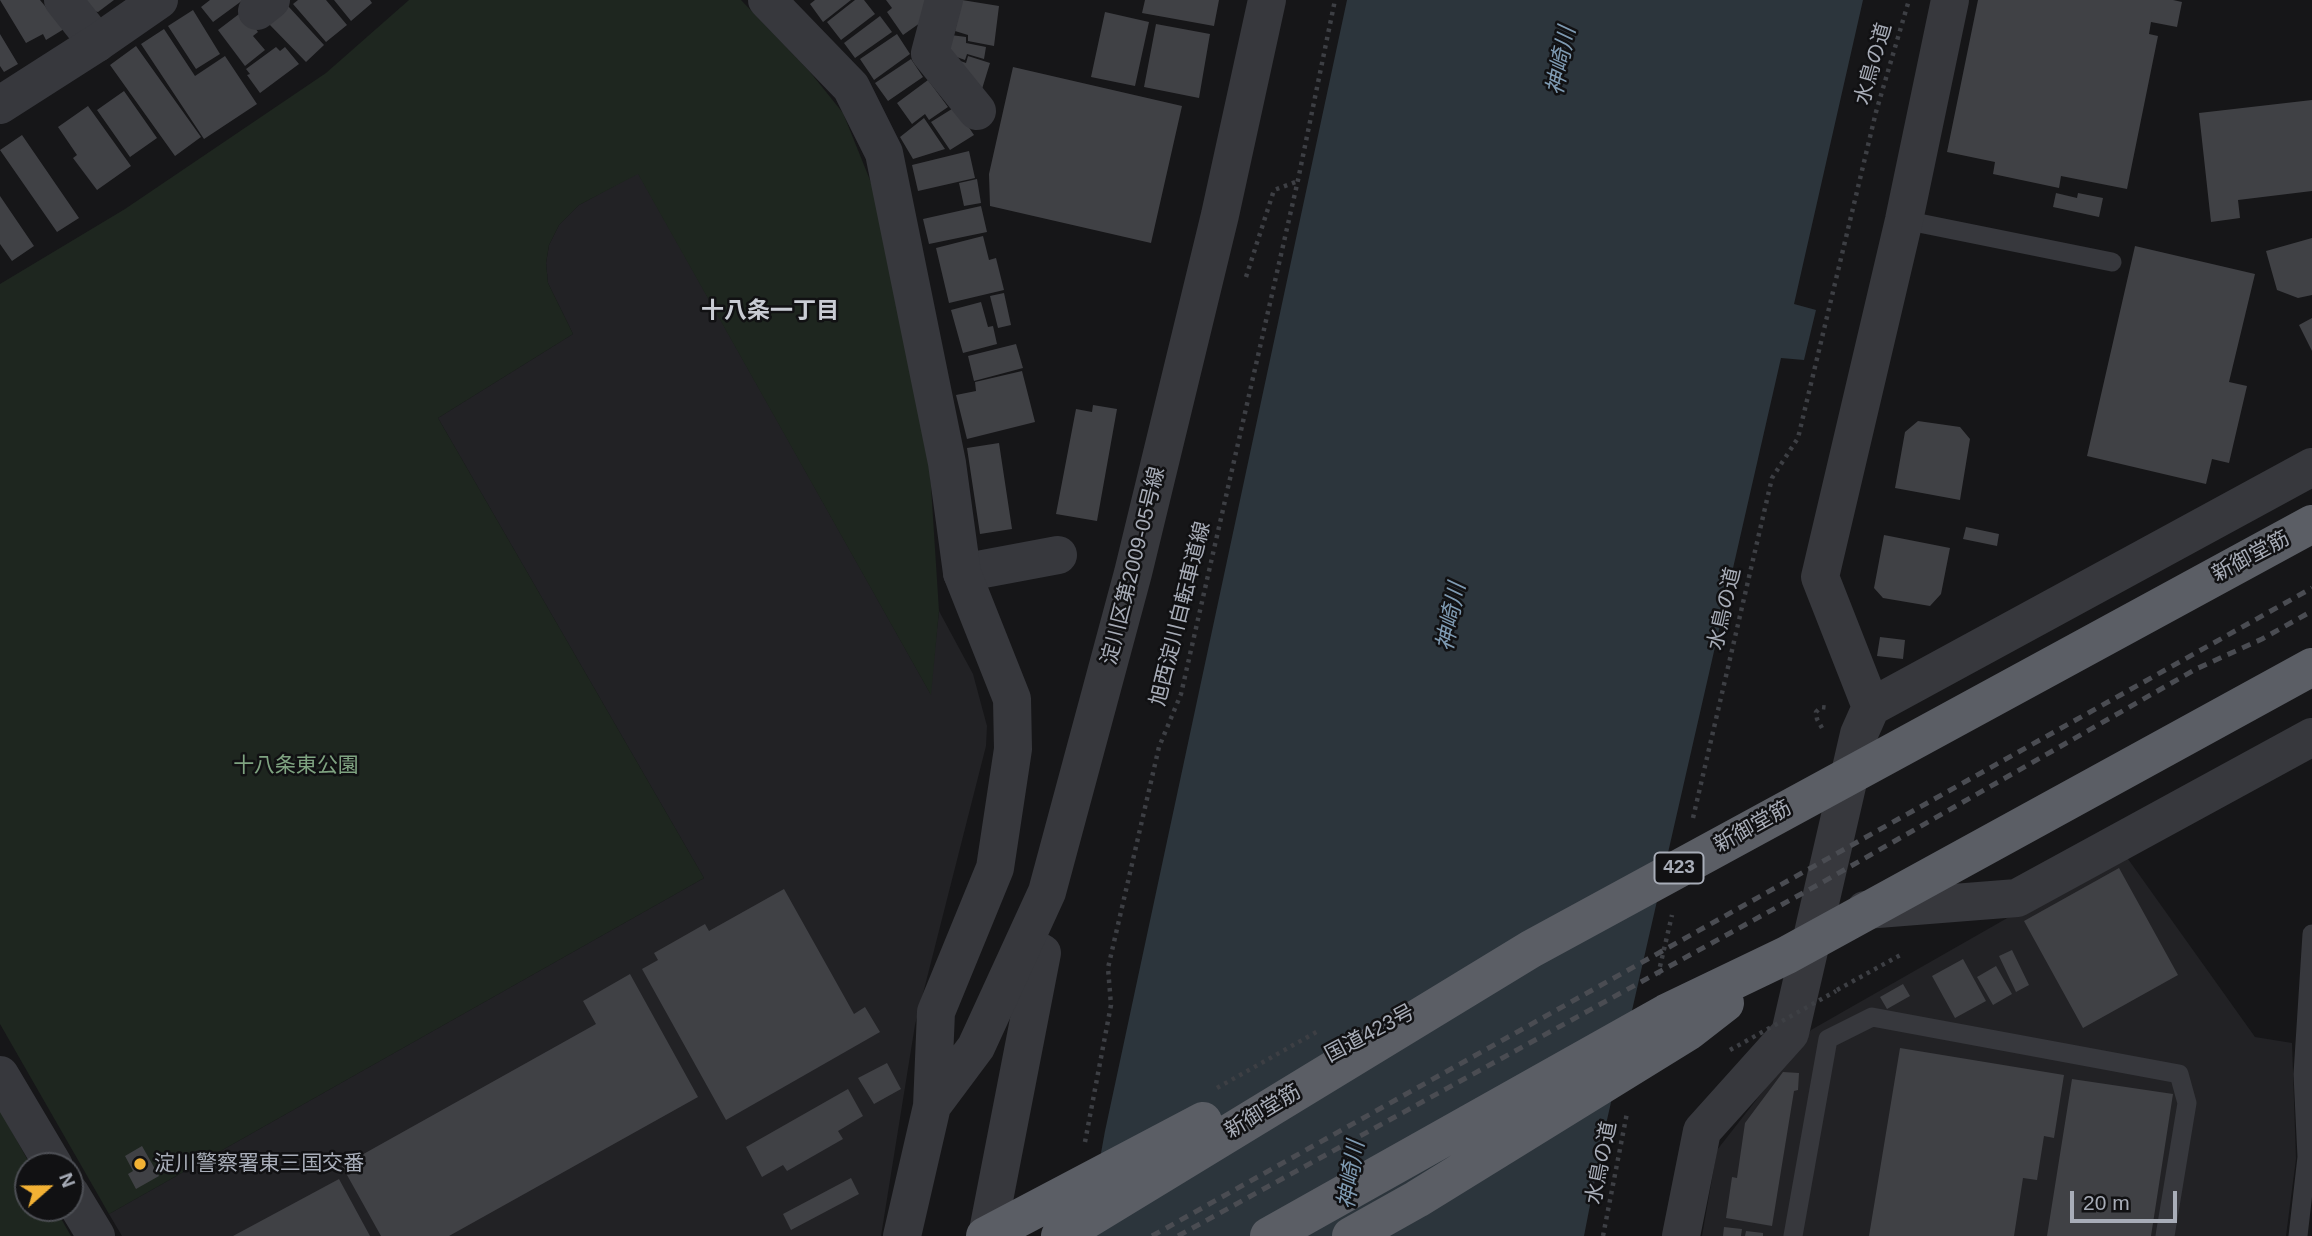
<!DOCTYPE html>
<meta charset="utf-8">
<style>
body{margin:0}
#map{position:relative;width:2312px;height:1236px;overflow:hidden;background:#161618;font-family:Arial,sans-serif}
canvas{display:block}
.north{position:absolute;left:14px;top:1152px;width:70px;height:70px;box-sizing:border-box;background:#111113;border:2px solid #4d4f55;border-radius:50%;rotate:69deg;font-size:19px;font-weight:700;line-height:28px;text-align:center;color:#a8adb8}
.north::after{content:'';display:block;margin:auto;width:24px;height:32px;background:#f2b134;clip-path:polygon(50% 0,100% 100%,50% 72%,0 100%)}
.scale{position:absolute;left:2070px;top:1191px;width:107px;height:32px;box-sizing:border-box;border:4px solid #a8adb8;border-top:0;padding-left:9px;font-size:21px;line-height:24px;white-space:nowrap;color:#a8adb8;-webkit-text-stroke:5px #111113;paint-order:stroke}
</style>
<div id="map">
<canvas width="2312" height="1236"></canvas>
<div class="north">N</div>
<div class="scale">20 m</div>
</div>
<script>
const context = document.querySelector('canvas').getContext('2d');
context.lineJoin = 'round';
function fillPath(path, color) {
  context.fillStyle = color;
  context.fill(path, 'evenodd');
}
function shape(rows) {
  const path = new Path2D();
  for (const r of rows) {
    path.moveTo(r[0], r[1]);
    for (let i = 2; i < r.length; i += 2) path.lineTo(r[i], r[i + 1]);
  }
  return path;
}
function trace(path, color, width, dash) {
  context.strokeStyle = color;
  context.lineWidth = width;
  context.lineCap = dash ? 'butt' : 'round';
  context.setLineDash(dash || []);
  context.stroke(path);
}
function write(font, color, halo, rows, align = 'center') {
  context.font = font + ' Arial,"Noto Sans JP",sans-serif';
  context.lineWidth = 5;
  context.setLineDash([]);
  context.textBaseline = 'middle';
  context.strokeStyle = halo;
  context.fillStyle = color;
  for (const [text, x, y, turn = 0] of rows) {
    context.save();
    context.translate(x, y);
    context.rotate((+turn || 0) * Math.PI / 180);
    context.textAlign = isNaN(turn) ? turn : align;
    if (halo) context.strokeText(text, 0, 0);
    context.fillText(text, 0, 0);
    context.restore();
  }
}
const built = shape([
 [638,173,930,693,939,611,973,674,987,726,986,746,915,1025,881,1236,122,1236,109,1214,704,878,438,418,573,334,548,283,546,263,549,245,559,225,579,205],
 [2123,852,2255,1037,2292,1043,2296,1159,2286,1236,1702,1236,1717,1150,1811,1030]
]);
const green = shape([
 [409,0,741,0,810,72,843,113,874,190,930,471,939,611,931,695,638,174,579,205,559,225,549,245,546,263,548,283,573,334,438,418,704,878,109,1214,0,1024,0,284,125,209,326,73],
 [0,1110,31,1166,28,1166,28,1208,55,1208,71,1236,0,1236]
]);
const water = shape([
 [1347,0,1863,0,1794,304,1816,310,1804,360,1781,358,1604,1133,1584,1236,1086,1236,1105,1131]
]);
const building = shape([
 [0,0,40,0,64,29,46,40,43,34,26,43],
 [78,0,114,0,98,12,84,9],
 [210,0,243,0,213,22,201,7],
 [298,0,326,0,347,25,326,42,293,4],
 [334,0,370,0,372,3,351,21],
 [815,0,851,0,823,22,810,4],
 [855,0,864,0,875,14,841,40,827,22],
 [886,0,927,0,920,23,903,35,887,12,892,8],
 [962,0,999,6,994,46,968,41,968,35,955,31],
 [1145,0,1219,0,1214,26,1142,13],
 [1978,0,2173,0,2182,2,2177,27,2151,22,2149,34,2158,36,2127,189,2061,176,2059,188,1993,174,1995,162,1947,152],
 [288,6,324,45,306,62,269,24],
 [193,10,220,54,196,69,168,26],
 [243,11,258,32,253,36,265,50,245,66,218,30],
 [1105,12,1149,22,1135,86,1091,77],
 [880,16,892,32,855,58,844,43],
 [1156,24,1210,34,1199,98,1144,87],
 [164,29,195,76,225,56,257,104,204,139,141,44],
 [0,34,18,64,4,72,0,66],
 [897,34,910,54,874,80,860,59],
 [951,35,966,37,966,43,986,47,984,59,967,54,965,60,948,54],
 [136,46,201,137,175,156,110,65],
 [276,47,280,51,285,47,299,64,260,93,247,75,250,74,246,69],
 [968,56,990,63,982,89,949,57,966,63],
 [911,59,923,77,888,101,875,83],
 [1013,67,1182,106,1151,243,990,206,989,174],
 [928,80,948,107,929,120,925,114,912,124,897,103],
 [124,91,157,138,130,157,97,110],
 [2312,100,2312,191,2238,200,2240,218,2211,222,2199,113],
 [88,106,131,166,97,190,73,158,77,155,58,127],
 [955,107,974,135,950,150,931,122],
 [924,118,945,149,913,159,900,137],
 [22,135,79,218,57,232,0,150],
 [969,151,975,178,918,191,912,165],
 [977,179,981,203,964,206,959,183],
 [2056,193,2077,198,2078,193,2103,198,2099,217,2053,207],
 [0,196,34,246,12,261,0,244],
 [981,206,987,232,929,244,923,219],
 [983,236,989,260,996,258,1004,290,949,303,936,248],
 [2312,238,2312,295,2298,298,2277,290,2266,251],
 [2135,246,2255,274,2229,382,2247,386,2229,463,2212,459,2206,484,2087,456],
 [1004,293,1011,325,998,328,990,296],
 [981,302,988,327,993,326,997,344,963,353,951,310],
 [2312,318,2312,351,2299,325],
 [1016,344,1023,368,974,381,968,356],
 [1022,371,1035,422,967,439,956,395,976,391,975,382],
 [1093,405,1117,409,1097,521,1056,514,1076,409,1092,412],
 [1918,421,1960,427,1970,439,1960,500,1895,488,1905,432],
 [999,443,1012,529,980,534,967,448],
 [1966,527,1999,534,1997,546,1963,539],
 [1884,535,1950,548,1941,594,1930,606,1883,598,1874,588],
 [1880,637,1905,640,1903,659,1877,656],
 [2119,868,2178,975,2083,1028,2024,921],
 [784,889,854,1014,865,1007,880,1032,726,1120,642,969,658,960,654,953,705,924,709,931],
 [2012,950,2029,985,2016,992,1999,956],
 [1963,959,1986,1001,1955,1018,1932,976],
 [1996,966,2012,994,1993,1005,1977,977],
 [630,974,698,1097,449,1236,381,1236,342,1166,596,1024,583,1001],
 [1903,984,1910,996,1887,1009,1880,997],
 [1900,1048,2064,1075,2054,1138,2044,1136,2037,1180,2023,1178,2014,1236,1869,1236],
 [887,1063,901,1089,874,1104,858,1078],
 [1783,1072,1799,1073,1798,1090,1794,1091,1772,1226,1726,1218,1732,1177,1737,1178,1745,1123],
 [2072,1079,2173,1094,2151,1236,2047,1236],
 [848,1089,863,1116,838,1131,843,1139,787,1171,783,1165,762,1177,746,1147],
 [142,1146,159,1176,136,1189,128,1174,133,1171,125,1156],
 [851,1178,859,1194,791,1230,783,1214],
 [339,1179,370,1236,233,1236],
 [1724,1227,1742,1229,1741,1236,1723,1236],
 [1746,1231,1763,1233,1763,1236,1745,1236]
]);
const path = shape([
 [1246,277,1274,190,1298,181],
 [1822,728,1817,719,1816,712,1821,707,1830,708],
 [1693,818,1772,478,1798,438,1876,112,1909,0],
 [1658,975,1672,915],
 [1837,990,1904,953],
 [1085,1142,1111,1005,1108,968,1159,747,1181,694,1298,180,1335,0],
 [1603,1236,1627,1113]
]);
const service = shape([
 [1904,220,2112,262],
 [1793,1236,1828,1039,1872,1017,2179,1074,2187,1103,2165,1236],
 [2298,1236,2307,1157,2303,1074,2312,934]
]);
const minor = shape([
 [63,0,97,43],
 [944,0,930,53,977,111],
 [257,11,271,0],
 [962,573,1058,555],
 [1871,707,2312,467],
 [1865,910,2017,898,2312,737],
 [987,1236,1042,953],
 [1681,1236,1702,1131,1790,1033,1859,734,1871,707,1820,577,1904,220,1950,0]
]);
const tertiary = shape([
 [767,0,851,87,884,153,947,463,962,573,1012,699,1013,749,995,868,936,1012,932,1106,902,1236],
 [0,105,97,43,159,0],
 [0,1075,54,1166],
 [932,1106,976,1047,1047,892,1133,573,1220,215,1267,0],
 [70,1193,96,1236]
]);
const rail = shape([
 [1152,1236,2312,588],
 [1178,1236,1823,882,2196,669,2262,639,2312,611]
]);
const pathBridge = shape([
 [1730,1050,1836,991],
 [1217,1088,1320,1030]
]);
const trunkBridge = shape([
 [985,1236,1203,1121],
 [1060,1236,1531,949,2312,524],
 [1269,1236,1666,1013,1787,955,2312,667],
 [1351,1236,1417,1199,1689,1031,1725,1003]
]);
const markers = [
 [140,1164,7,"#f2b134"]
];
const shields = [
 [1679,868,49]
];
const shieldNames = [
 ["423",1679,868]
];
const streetNames = [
 ["水鳥の道",1874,64,-74],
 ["新御堂筋",2251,557,-28],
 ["淀川区第2009-05号線",1134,566,-76],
 ["水鳥の道",1725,609,-77],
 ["旭西淀川自転車道線",1181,614,-76],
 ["新御堂筋",1753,827,-29],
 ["国道423号",1370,1034,-28],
 ["新御堂筋",1263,1112,-31],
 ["水鳥の道",1602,1163,-79]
];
const parkNames = [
 ["十八条東公園",296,766]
];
const poiNames = [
 ["淀川警察署東三国交番",154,1164]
];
const waterNames = [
 ["神崎川",1562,61,-79],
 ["神崎川",1452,617,-79],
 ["神崎川",1352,1175,-81]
];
const neighbourhoodNames = [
 ["十八条一丁目",770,312]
];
fillPath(built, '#222225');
fillPath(green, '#1e261f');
fillPath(water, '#2c353c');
fillPath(building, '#404145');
trace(path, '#3d3f44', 4.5, [3.5, 5]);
trace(service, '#37383d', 19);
trace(minor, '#37383d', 38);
trace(tertiary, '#37383d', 38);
trace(rail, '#4a4c52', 5, [9, 7]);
trace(pathBridge, '#3d3f44', 4.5, [3.5, 5]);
trace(trunkBridge, '#5b5e65', 38);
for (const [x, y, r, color] of markers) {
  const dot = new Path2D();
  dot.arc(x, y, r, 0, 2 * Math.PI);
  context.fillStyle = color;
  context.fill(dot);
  trace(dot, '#111113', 2.5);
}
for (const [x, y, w] of shields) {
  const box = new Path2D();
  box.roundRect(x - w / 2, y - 15.5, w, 31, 5);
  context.fillStyle = '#111113';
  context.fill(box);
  trace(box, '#a8adb8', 2);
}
write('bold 19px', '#a8adb8', null, shieldNames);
write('21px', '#a8adb8', '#111113', streetNames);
write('21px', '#7fa381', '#111113', parkNames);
write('21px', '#a8adb8', '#111113', poiNames, 'left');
write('italic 23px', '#7f9bb3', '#111113', waterNames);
write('bold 23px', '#c9ccd4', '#111113', neighbourhoodNames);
</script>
